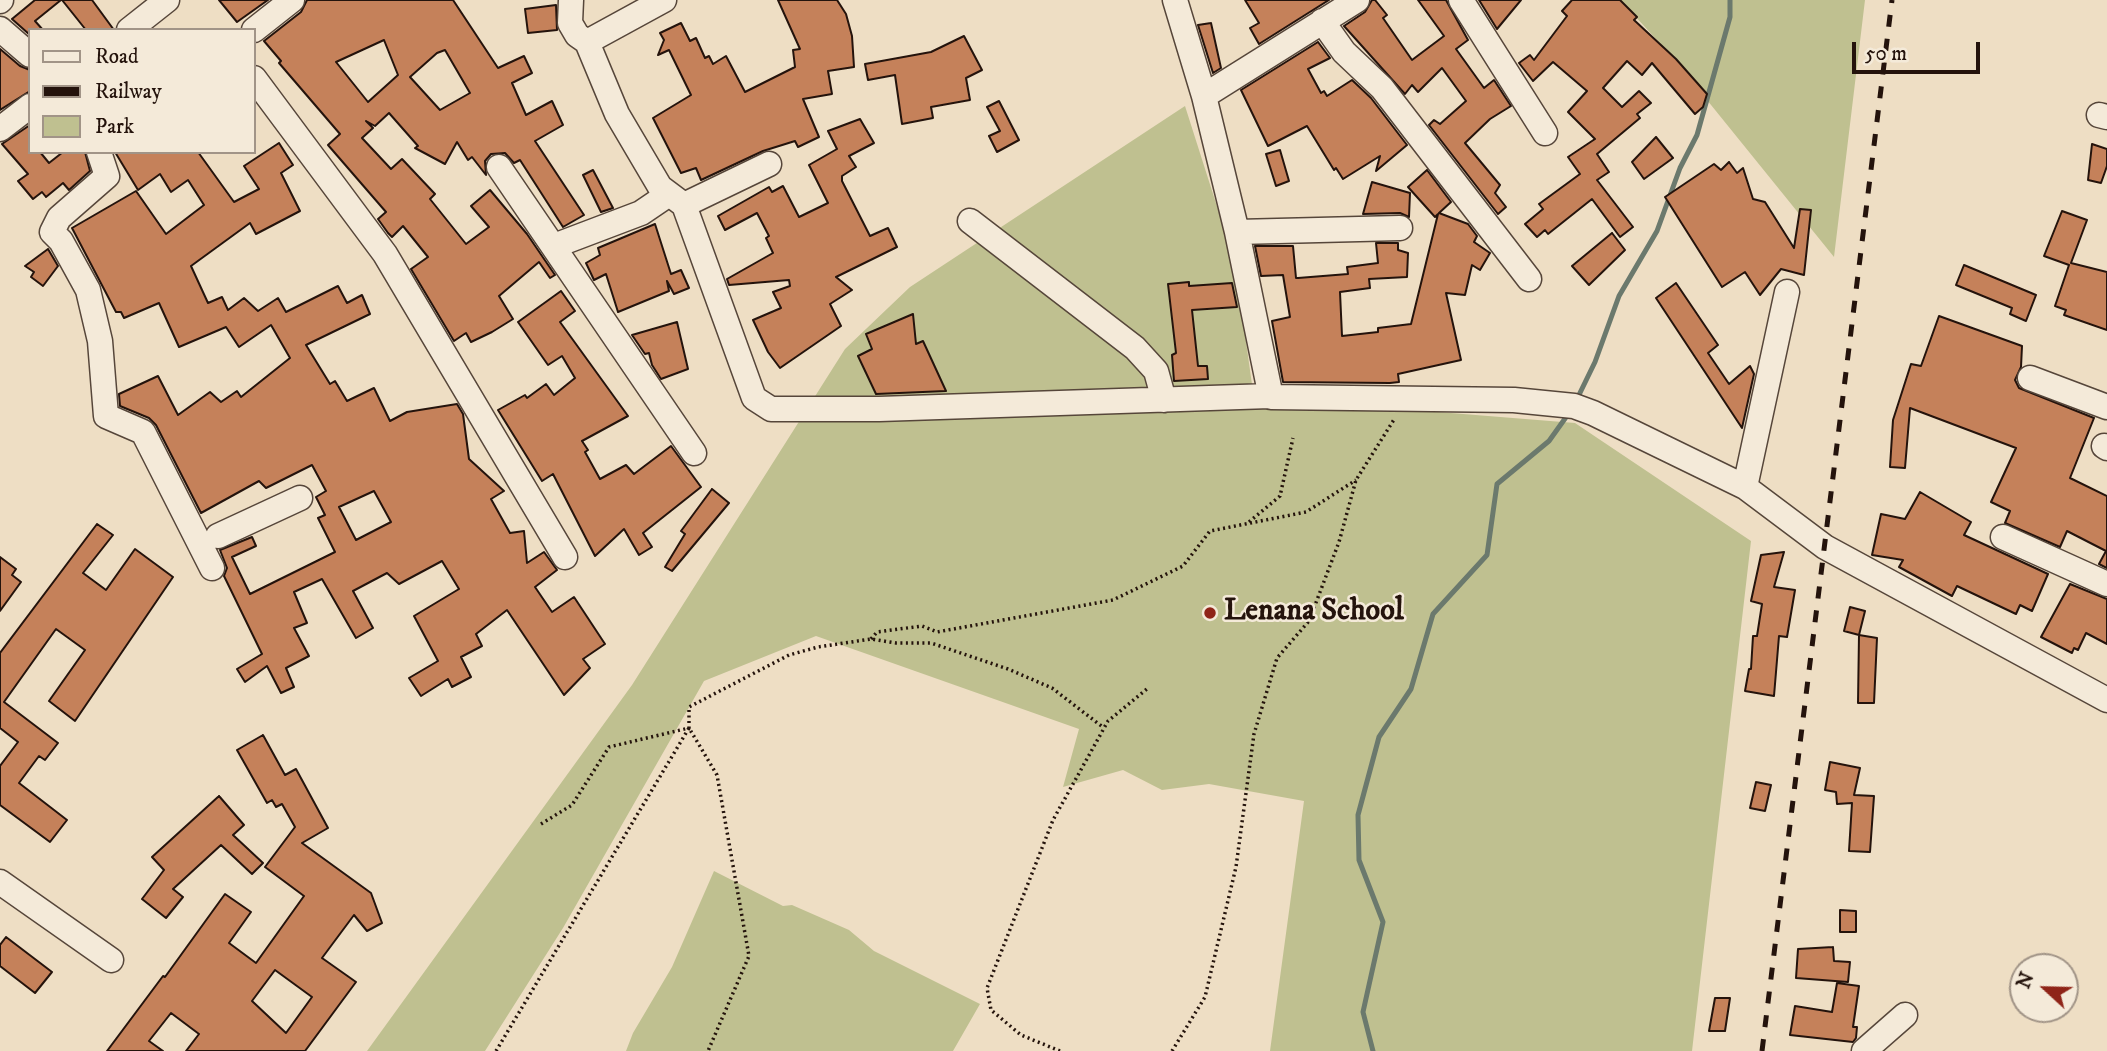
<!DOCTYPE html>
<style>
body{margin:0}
#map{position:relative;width:2107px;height:1051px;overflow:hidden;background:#eedec4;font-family:"IM FELL DW Pica",serif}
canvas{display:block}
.legend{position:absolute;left:28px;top:28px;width:228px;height:126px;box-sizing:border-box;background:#f4ead9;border:2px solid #a19487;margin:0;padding:9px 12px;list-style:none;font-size:21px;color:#24130c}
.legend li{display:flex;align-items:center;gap:14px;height:35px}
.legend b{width:35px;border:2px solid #a19487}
.north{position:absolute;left:2009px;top:953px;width:70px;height:70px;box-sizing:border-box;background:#f4ead9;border:2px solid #a19487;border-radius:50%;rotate:292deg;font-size:19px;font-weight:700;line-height:28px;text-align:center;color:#24130c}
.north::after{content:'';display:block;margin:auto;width:24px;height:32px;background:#8f2418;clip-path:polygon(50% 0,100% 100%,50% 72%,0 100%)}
.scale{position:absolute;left:1852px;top:42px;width:128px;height:32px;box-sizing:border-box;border:4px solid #24130c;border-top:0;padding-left:9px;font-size:21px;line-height:24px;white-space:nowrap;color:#24130c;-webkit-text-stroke:5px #f4ead9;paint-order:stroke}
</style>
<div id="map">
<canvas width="2107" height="1051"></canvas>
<ul class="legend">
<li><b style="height:9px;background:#f4ead9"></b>Road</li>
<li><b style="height:9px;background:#24130c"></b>Railway</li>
<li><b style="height:19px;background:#bfc090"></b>Park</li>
</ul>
<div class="north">N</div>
<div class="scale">50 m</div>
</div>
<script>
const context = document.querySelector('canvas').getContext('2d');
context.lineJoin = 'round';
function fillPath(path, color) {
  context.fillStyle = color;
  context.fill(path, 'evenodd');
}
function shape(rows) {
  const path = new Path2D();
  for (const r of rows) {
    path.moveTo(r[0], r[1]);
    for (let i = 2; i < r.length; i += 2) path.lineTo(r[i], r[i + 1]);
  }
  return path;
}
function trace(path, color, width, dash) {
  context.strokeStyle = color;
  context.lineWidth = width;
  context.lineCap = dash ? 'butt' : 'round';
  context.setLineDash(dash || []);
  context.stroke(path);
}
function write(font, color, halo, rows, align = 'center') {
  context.font = font + ' "IM FELL DW Pica",serif';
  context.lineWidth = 5;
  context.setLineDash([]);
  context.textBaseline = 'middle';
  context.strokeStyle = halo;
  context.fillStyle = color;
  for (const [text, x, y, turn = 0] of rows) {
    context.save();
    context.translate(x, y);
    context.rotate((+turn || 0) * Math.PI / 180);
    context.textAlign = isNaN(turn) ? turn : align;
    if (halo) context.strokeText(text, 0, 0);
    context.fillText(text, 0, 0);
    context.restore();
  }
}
const green = shape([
 [1620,0,1865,0,1834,257,1669,53],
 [1185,106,1235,263,1255,406,1401,409,1575,423,1751,541,1692,1051,1270,1051,1304,801,1209,784,1162,790,1123,770,1063,787,1079,729,816,636,704,681,563,928,485,1051,367,1051,632,685,845,349,910,287],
 [714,871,783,906,792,905,849,930,874,951,980,1004,953,1051,626,1051,633,1033,672,967]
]);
const stream = shape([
 [1577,399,1595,362,1619,296,1657,231,1680,168,1697,135,1730,17,1730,0],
 [1373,1051,1363,1012,1383,922,1359,860,1358,815,1379,737,1411,689,1433,614,1487,555,1497,484,1549,441,1569,413]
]);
const building = shape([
 [35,0,61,0,35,21,43,30,30,30,30,35,12,19,35,0],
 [62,0,92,0,114,30,86,30,62,0],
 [219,0,268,0,237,22,219,0],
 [307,0,453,0,498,68,524,56,532,73,512,83,526,115,552,101,563,125,535,141,584,215,563,227,520,160,514,163,505,153,491,154,485,161,486,175,472,157,468,160,457,142,445,164,415,148,418,146,389,113,375,126,366,121,373,128,362,138,391,169,402,159,435,194,430,199,466,244,489,227,471,206,490,190,527,234,555,275,550,278,539,262,499,296,513,319,492,332,471,342,466,333,454,341,411,269,428,257,403,226,392,237,388,233,378,219,386,212,328,145,340,134,279,63,281,61,264,41,301,12,307,0],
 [384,40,398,75,368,102,336,62,384,40],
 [445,50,470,93,440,110,410,77,437,53,445,50],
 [778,0,837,0,846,14,852,36,854,67,828,71,832,94,803,99,819,137,798,147,795,141,763,151,701,180,696,168,681,173,653,118,691,95,669,50,658,55,664,40,660,33,681,23,690,41,696,38,705,58,709,56,713,64,726,56,745,92,795,67,793,50,800,49,778,0],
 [1245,0,1329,0,1259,44,1250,28,1259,23,1245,0],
 [1372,0,1375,0,1387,15,1383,18,1412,60,1444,36,1418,0,1446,0,1468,40,1456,49,1484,88,1494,80,1511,106,1490,119,1465,143,1500,185,1495,193,1506,207,1498,214,1429,125,1434,120,1440,124,1466,101,1442,68,1418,92,1412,85,1405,94,1344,26,1365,12,1372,0],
 [1479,0,1521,0,1497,29,1479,0],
 [1572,0,1620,0,1637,17,1634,20,1676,59,1707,94,1703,107,1695,114,1652,63,1642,75,1627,61,1603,88,1622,107,1639,91,1651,103,1637,114,1640,118,1597,154,1609,172,1597,180,1633,227,1620,237,1592,199,1548,234,1545,230,1537,237,1525,224,1543,209,1539,204,1580,174,1568,157,1595,139,1568,112,1587,91,1553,62,1533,81,1519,63,1530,55,1534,60,1567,16,1562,11,1572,0],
 [556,5,557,30,528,33,525,9,556,5],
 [1211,23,1221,68,1213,73,1198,25,1211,23],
 [964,36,982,70,966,78,970,100,931,107,933,118,902,124,895,75,868,80,865,64,931,52,964,36],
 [1318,42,1330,58,1308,69,1321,93,1324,91,1327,96,1352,80,1371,98,1407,145,1376,171,1380,156,1343,179,1336,168,1334,170,1307,126,1268,146,1241,90,1318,42],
 [0,49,20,66,30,70,30,91,0,110,0,49],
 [999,101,1019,140,997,152,989,136,1000,131,987,107,999,101],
 [860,119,874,143,849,156,856,167,842,176,842,181,870,236,888,228,897,247,836,277,852,290,830,304,841,326,780,368,768,352,753,320,781,308,773,292,790,286,789,280,729,285,727,279,773,253,766,238,769,236,757,213,725,230,718,216,769,187,772,192,783,186,799,217,828,203,809,165,837,149,828,131,860,119],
 [30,125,30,152,40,152,49,163,63,152,85,152,90,171,69,190,63,183,46,197,42,192,33,199,18,181,28,174,2,144,30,125],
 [1656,137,1673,158,1644,179,1632,162,1656,137],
 [279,143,293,165,281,173,300,211,256,234,250,223,191,266,208,303,222,297,228,310,244,298,258,311,278,298,286,312,338,286,347,303,362,295,370,314,306,345,330,384,335,381,347,401,374,388,390,421,407,412,457,404,463,414,469,459,504,491,491,499,510,533,524,531,527,563,544,552,557,570,535,587,552,612,574,597,605,644,583,659,590,668,564,695,507,610,476,634,482,646,461,657,471,677,452,687,448,679,421,696,409,678,438,661,414,616,459,589,442,561,399,584,387,573,353,591,373,628,356,638,322,579,294,592,307,623,294,628,309,656,286,668,294,687,281,693,267,666,245,682,237,669,262,654,224,576,227,568,220,550,252,537,256,546,232,557,250,594,335,552,318,518,325,515,316,497,326,491,312,465,266,488,259,481,201,513,156,425,149,418,120,406,119,394,158,376,178,415,210,392,221,402,237,391,241,397,290,358,271,325,239,347,226,327,179,347,159,303,124,318,121,312,116,312,72,228,136,191,166,234,204,205,188,180,171,192,160,174,138,190,115,152,198,152,234,202,259,189,244,166,279,143],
 [374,491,391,522,356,540,339,507,374,491],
 [2092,144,2107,149,2107,166,2101,183,2088,180,2092,144],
 [1280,150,1289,181,1276,186,1266,154,1280,150],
 [1729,162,1737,173,1743,168,1753,199,1765,202,1794,248,1800,209,1811,210,1804,275,1781,269,1760,295,1745,272,1722,287,1665,197,1714,164,1721,170,1729,162],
 [593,170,613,208,601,212,583,175,593,170],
 [1427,170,1451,202,1439,213,1468,224,1477,236,1474,242,1490,253,1480,270,1472,265,1465,295,1446,293,1461,360,1398,374,1399,382,1390,383,1283,382,1272,321,1290,317,1283,275,1261,276,1255,246,1293,246,1296,278,1298,278,1348,274,1347,267,1378,263,1376,243,1398,243,1398,250,1408,253,1407,277,1369,279,1370,288,1340,292,1342,336,1378,332,1378,328,1411,324,1438,214,1435,217,1408,187,1427,170],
 [1372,182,1410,193,1409,217,1400,213,1363,214,1372,182],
 [2062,211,2087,220,2071,263,2107,272,2107,330,2064,315,2066,310,2055,306,2069,265,2044,256,2062,211],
 [655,224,671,274,681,270,689,288,674,294,667,281,669,291,618,312,606,274,594,280,586,263,600,255,598,248,655,224],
 [1612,233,1625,250,1589,285,1572,266,1612,233],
 [48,249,58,266,43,286,31,277,34,272,25,266,48,249],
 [1964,265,2036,295,2026,321,2010,314,2012,308,1956,285,1964,265],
 [1189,282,1189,286,1232,283,1237,307,1192,310,1198,366,1207,366,1208,379,1174,381,1172,355,1176,353,1168,284,1189,282],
 [1676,283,1718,345,1708,353,1729,384,1750,366,1754,374,1742,428,1656,298,1676,283],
 [561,291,575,311,560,322,628,416,582,441,588,450,585,452,600,479,626,465,634,474,671,446,701,487,643,533,652,547,639,555,624,529,595,556,553,474,542,481,498,410,525,395,527,398,546,384,554,395,575,378,562,356,548,365,518,322,561,291],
 [913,314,916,344,923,341,946,391,876,394,858,356,872,349,866,334,913,314],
 [1939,316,2022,346,2021,367,2015,380,2019,388,2094,418,2070,478,2107,496,2107,568,2099,564,2106,551,2067,531,2060,547,2005,523,2010,511,1991,502,2016,448,1910,408,1905,468,1890,467,1893,420,1911,364,1921,366,1939,316],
 [677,322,688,369,661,379,652,365,649,353,645,354,632,335,677,322],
 [712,489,729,503,672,571,665,567,685,534,681,531,712,489],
 [1920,492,1971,522,1964,535,2048,574,2032,611,2020,605,2016,614,1957,586,1952,596,1899,567,1903,560,1872,555,1881,514,1905,519,1920,492],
 [97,524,113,535,83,573,106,590,135,549,173,577,75,721,49,701,85,650,56,629,4,702,58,743,45,760,39,756,19,783,67,820,50,842,0,805,0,766,18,742,0,728,0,653,97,524],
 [1784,552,1774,587,1795,590,1787,637,1779,636,1774,696,1745,691,1749,669,1751,669,1753,636,1757,636,1762,604,1751,601,1761,555,1784,552],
 [0,557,16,569,12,575,21,582,0,611,0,557],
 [2070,584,2107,599,2107,644,2086,633,2078,650,2074,648,2072,653,2041,637,2070,584],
 [1850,607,1865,611,1859,635,1844,631,1850,607],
 [1859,635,1877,638,1874,703,1858,703,1859,635],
 [263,735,285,775,296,769,328,828,302,843,371,893,382,923,367,931,354,915,322,958,356,982,305,1051,186,1051,199,1034,171,1013,149,1041,163,1051,107,1051,163,976,165,977,225,894,251,912,229,943,256,963,304,896,265,867,295,827,282,804,276,807,272,800,267,803,237,750,263,735],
 [275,970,312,997,286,1033,252,1001,275,970],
 [1830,762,1860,768,1854,795,1874,796,1870,852,1849,851,1852,803,1837,804,1836,792,1825,790,1830,762],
 [1756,782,1771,785,1765,811,1750,808,1756,782],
 [219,796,244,825,233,835,263,863,252,874,221,845,173,889,183,897,166,918,142,899,164,870,152,857,219,796],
 [1840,910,1856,911,1856,932,1840,932,1840,910],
 [6,937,52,972,35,993,0,966,0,945,6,937],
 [1833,947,1834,961,1850,962,1848,982,1796,978,1798,949,1833,947],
 [1837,983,1859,986,1853,1027,1857,1027,1856,1038,1853,1042,1790,1035,1795,1006,1832,1012,1837,983],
 [1715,998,1730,998,1725,1031,1709,1031,1715,998]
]);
const path = shape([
 [1249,522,1280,496,1293,438],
 [871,639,877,632,922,626,937,632,1113,600,1183,566,1210,531,1306,512,1356,480],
 [541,824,572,805,609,747,689,728,689,707,789,655,818,647,871,639,896,643,931,643,1008,669,1052,688,1104,728],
 [496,1051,689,728,717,775,749,956,708,1051],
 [1060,1051,1021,1035,991,1010,987,988,1053,820,1108,721,1148,688],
 [1172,1051,1205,997,1236,867,1254,734,1277,658,1309,621,1339,542,1356,480,1395,418]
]);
const minor = shape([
 [571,0,570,23,577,35,587,42],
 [664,0,587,42,617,114,660,187,684,205,769,164],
 [1175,0,1204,96,1237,232,1271,397,1514,400,1574,406,1593,413,1745,487,1825,547,2107,700],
 [1461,0,1545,133],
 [0,1,1,0],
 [1322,21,1344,52,1382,88,1529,279],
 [0,29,30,55],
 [129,30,167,0],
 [254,30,292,0],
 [254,78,385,254,565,557],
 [1204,96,1357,0],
 [2099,115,2107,117],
 [0,129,30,106],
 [99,152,107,176,59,218,52,232,61,241,88,290,100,341,106,416,143,432,212,568],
 [499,167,694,453],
 [684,205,754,398,771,409,879,409,1270,396],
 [970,221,1135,348,1156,371,1164,400],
 [1237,232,1400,228],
 [554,246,641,213,669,194],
 [2030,378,2107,407],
 [2104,446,2107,448],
 [1745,487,1787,292],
 [218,536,300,498],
 [2003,537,2107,584],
 [0,882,111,960],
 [1864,1051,1905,1015]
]);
const rail = shape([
 [1762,1051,1892,0]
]);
const markers = [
 [1210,613,7,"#8f2418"]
];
const poiNames = [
 ["Lenana School",1224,613]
];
fillPath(green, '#bfc090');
trace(stream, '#6b796d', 5);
fillPath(building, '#c5815a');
trace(building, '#24130c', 2);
trace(minor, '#56463a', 27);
trace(path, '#24130c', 3.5, [2, 3.5]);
trace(minor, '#f4ead9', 24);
trace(rail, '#24130c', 5, [12, 12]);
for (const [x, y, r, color] of markers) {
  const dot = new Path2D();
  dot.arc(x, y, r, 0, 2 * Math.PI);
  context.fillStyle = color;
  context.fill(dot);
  trace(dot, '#f4ead9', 2.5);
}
write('bold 30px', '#24130c', '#f4ead9', poiNames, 'left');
</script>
